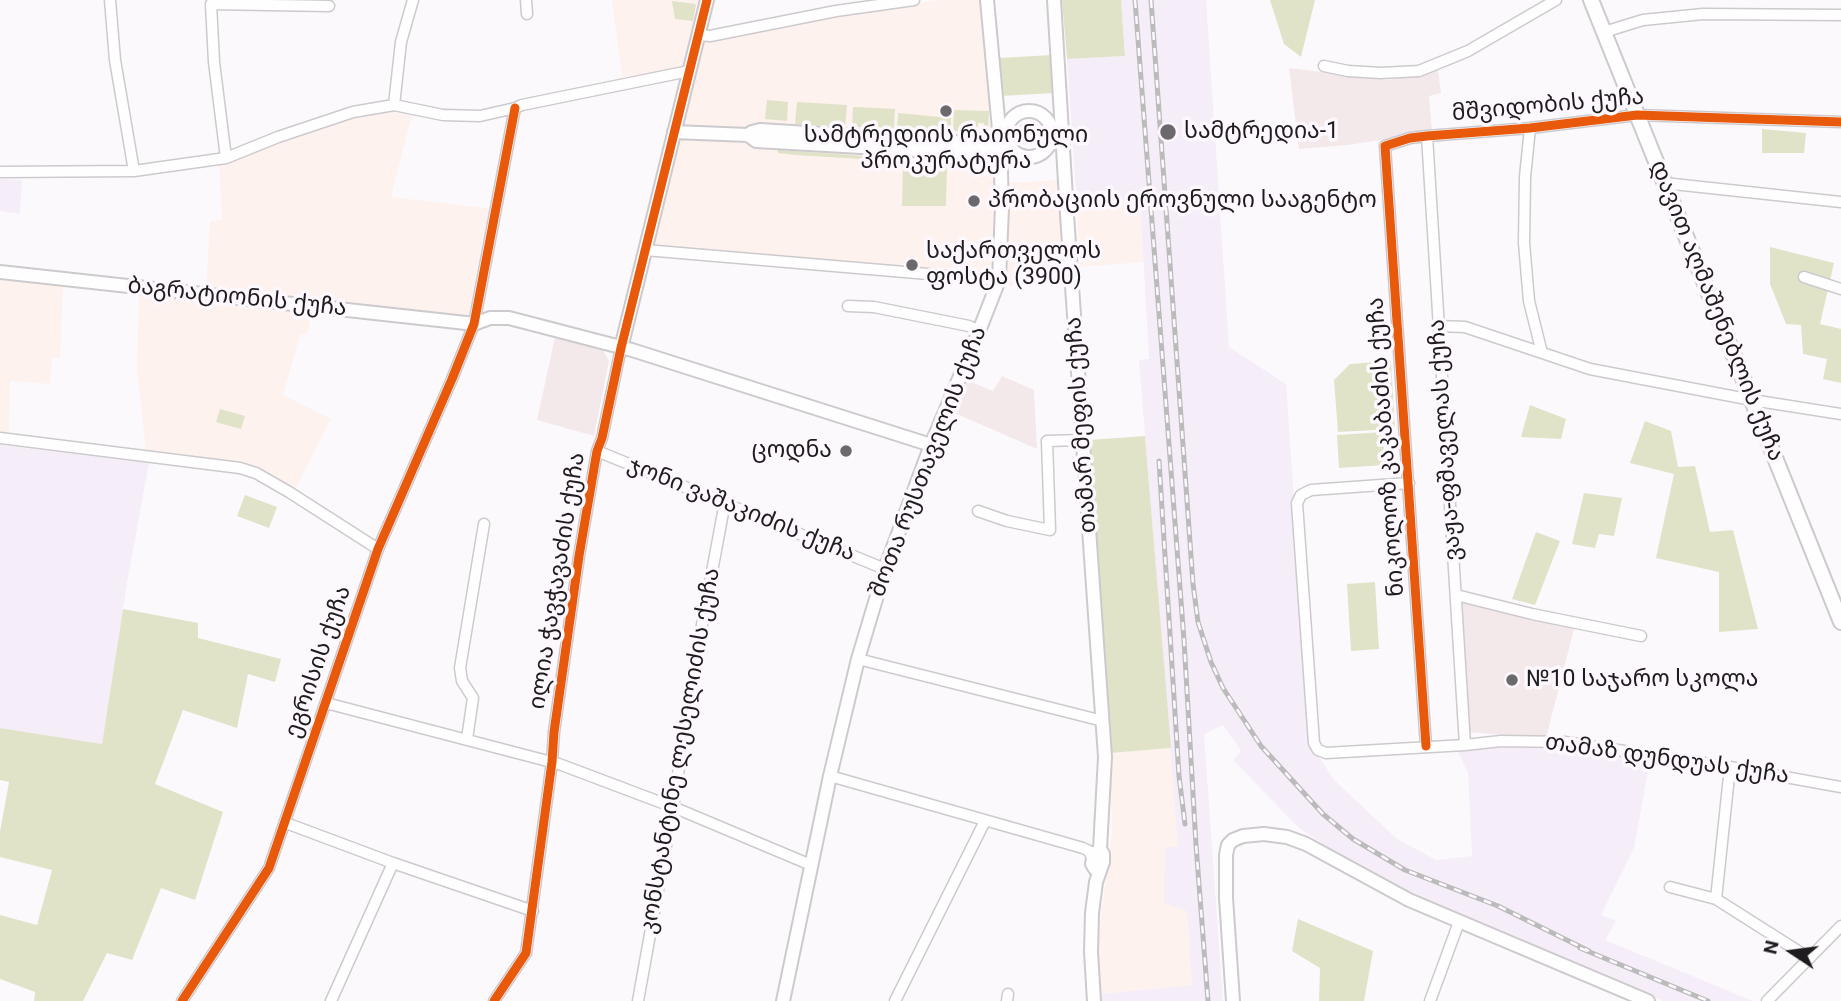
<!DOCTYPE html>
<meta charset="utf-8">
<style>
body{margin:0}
#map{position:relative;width:1841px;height:1001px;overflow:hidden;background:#fcf9fd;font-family:Roboto,sans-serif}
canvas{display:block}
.north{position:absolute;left:1757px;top:917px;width:70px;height:70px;-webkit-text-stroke:5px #fdf8fe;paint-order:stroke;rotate:283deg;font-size:19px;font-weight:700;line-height:28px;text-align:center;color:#1f1c1f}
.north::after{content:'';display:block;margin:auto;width:24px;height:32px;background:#1f1c1f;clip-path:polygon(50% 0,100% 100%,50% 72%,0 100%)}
</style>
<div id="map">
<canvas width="1841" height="1001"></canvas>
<div class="north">N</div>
</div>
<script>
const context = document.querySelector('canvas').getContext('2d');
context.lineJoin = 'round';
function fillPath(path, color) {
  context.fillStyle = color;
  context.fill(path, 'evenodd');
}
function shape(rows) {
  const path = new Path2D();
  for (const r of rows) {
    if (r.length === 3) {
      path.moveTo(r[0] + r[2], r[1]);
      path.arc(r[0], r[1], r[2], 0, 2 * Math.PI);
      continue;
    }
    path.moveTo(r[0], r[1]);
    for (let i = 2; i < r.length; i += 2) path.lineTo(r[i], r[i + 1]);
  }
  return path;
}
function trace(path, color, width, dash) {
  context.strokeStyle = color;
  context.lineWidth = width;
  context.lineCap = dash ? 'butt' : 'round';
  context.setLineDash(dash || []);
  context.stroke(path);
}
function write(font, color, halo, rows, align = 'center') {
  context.font = font + ' Roboto,"Noto Sans Georgian",sans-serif';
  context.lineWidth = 7;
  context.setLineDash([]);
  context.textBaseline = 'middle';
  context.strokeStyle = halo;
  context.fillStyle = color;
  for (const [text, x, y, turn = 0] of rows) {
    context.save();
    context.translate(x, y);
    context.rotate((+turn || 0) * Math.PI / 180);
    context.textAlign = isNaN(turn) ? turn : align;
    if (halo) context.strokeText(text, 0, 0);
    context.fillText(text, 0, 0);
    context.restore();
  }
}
const commercial = shape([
 [612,0,702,0,685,68,622,77],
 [939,0,984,0,995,139,680,125,700,40,844,14],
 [384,111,412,115,391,197,494,209,489,241,482,242,468,321,206,288,210,221,222,220,219,162,314,128],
 [678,139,995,157,993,270,988,274,651,248],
 [1060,180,1068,282,1007,286,1009,183],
 [1140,201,1143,262,1080,267,1077,204],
 [0,277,63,284,60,358,52,358,50,384,10,381,9,433,0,431],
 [139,294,312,308,308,333,300,335,283,395,331,419,295,489,240,462,146,450,137,370],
 [1171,748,1178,847,1165,848,1187,911,1192,985,1100,994,1098,940,1112,832,1110,753]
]);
const built = shape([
 [1121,0,1206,0,1229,347,1286,384,1311,745,1335,781,1396,838,1436,860,1472,856,1468,773,1456,748,1478,744,1565,746,1650,760,1634,848,1601,915,1616,921,1605,940,1753,1001,1663,1001,1411,896,1372,876,1299,828,1233,760,1241,751,1223,725,1204,734,1223,1001,1101,1001,1100,994,1192,985,1187,911,1164,903,1165,847,1178,847,1139,360,1149,359,1140,201,1077,204,1067,59,1125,56],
 [0,179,22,180,20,214,0,211],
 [0,445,149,463,127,583,102,744,0,728]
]);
const education = shape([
 [1289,68,1388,80,1438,70,1441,93,1429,96,1432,132,1348,145,1299,149],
 [555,337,603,350,609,361,594,436,537,420],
 [1002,376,1034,390,1037,449,950,411,964,379,993,391],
 [1459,598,1574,629,1546,738,1465,732]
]);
const green = shape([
 [1062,0,1121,0,1125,56,1067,59],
 [1270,0,1315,0,1301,57,1284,44],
 [672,1,696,4,693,21,675,19],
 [1052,55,1054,93,1001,96,999,58],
 [767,100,788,102,787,121,765,119],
 [797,102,847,105,845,127,795,124],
 [853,107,895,109,894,129,852,127],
 [954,110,989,111,988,133,984,133,984,123,978,123,978,131,953,131],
 [898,113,951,118,951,131,897,128],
 [1029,133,12],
 [1762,129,1806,133,1804,153,1762,153],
 [778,150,895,158,895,161,795,155,778,153],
 [903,163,947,163,946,206,902,206],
 [1770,247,1834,263,1820,324,1841,329,1841,383,1823,379,1827,359,1803,354,1801,325,1786,324,1770,284],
 [1391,361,1395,429,1338,432,1334,380,1350,364],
 [1530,405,1566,419,1561,439,1521,437],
 [220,409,245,416,241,429,216,422],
 [1645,421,1671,431,1678,467,1695,466,1710,532,1733,530,1758,629,1719,632,1719,572,1656,558,1674,474,1630,463],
 [1383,432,1385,465,1339,468,1337,435],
 [1145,436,1171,748,1110,753,1089,440],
 [1584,493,1622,498,1614,536,1599,534,1595,548,1572,544],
 [245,495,277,507,269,528,237,516],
 [1536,532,1560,541,1535,605,1512,599],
 [1375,582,1379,649,1351,651,1347,584],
 [123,609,198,623,198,638,281,659,275,682,248,674,237,728,183,710,155,784,223,812,195,900,161,888,132,960,107,953,83,1001,34,1001,35,992,0,979,0,915,37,925,52,870,0,857,0,832,9,782,0,780,0,728,102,744],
 [1298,919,1373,951,1364,1001,1319,1001,1320,968,1292,951]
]);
const minor = shape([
 [110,0,115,60,134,171],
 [526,0,527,14],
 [1604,32,1643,20,1703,14,1841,15],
 [698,35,710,36,836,11,914,0],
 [1324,66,1348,71,1381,73,1419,71,1468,51,1556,0],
 [394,105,401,42,413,0],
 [1530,128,1525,177,1524,243,1529,301,1542,353],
 [1427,136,1465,745],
 [226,158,214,62,211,4,329,6],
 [0,172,134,171,226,158,278,137,353,112,394,105,443,115,480,116,515,108,522,105,689,71],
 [1664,183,1841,202],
 [645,250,999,280],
 [1804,277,1841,289],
 [848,306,874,307,969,326,979,331],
 [1439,326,1465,327,1590,369,1752,400,1841,414],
 [0,438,240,468,256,473,289,492,378,549],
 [597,451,885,569],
 [1409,483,1311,490,1301,495,1297,503,1314,743,1318,750,1326,753,1465,745,1501,741,1565,742,1730,767,1841,787],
 [978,511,1007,521,1050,530,1047,441,1082,440],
 [1456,595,1532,614,1641,636],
 [858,659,1103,721],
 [326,703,559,764,673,807,811,865],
 [467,739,473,698,462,681,460,668,484,524],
 [1426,746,1385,146,1410,138,1427,136,1530,128,1637,115,1841,122],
 [830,776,1083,848,1089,851,1093,860],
 [286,823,393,863,533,911],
 [1670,887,1716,899,1809,958],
 [1716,899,1730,767],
 [182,1001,269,868,378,549,452,379,474,324,515,108],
 [331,1001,393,863],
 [494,1001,526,953,552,762,554,732,579,556,597,451,602,438,621,348],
 [638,1001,673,807,696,657,725,502],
 [895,1001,985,821],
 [1007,1001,1008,994],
 [1430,1001,1459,922],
 [1767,1001,1841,926]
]);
const tertiary = shape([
 [1029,134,23],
 [674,132,748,135,756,141,1001,155,1015,152],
 [748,135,752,132,760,130,983,144,997,143,1007,127],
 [0,272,466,323,474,324,490,318,509,318,632,350,931,445],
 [621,348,707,0],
 [1233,1001,1226,898,1226,855,1228,845,1233,840,1243,836,1264,834,1287,837,1306,844,1409,900,1648,1001]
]);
const secondary = shape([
 [1054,0,1067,215,1105,757,1100,849],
 [783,1001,830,776,858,659,885,569,931,445,979,331,999,280,1002,207,1000,140,987,0],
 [1094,1001,1091,952,1092,913,1096,882,1103,862,1103,854,1100,849,1094,854,1092,864,1095,869,1100,868]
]);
const primary = shape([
 [1591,0,1841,622]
]);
const rail = shape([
 [1135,0,1184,640,1196,845,1208,1001],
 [1151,0,1193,584,1198,622,1211,662,1223,688,1261,746,1323,814,1353,839,1405,870,1498,906,1589,951],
 [1159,461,1179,776,1185,824],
 [1580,948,1708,1001]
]);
const cycleway = shape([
 [1426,746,1385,146,1410,138,1427,136,1530,128,1637,115,1841,122],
 [182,1001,269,868,378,549,452,379,474,324,515,108],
 [494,1001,526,953,552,762,554,732,579,556,597,451,602,438,621,348,707,0]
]);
const markers = [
 [946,111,7,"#6c696d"],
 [1168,132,9,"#6c696d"],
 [974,201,7,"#6c696d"],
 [912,265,7,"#6c696d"],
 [846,451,7,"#6c696d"],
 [1512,680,7,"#6c696d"]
];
const streetNames = [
 ["მშვიდობის ქუჩა",1548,106,-5],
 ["ბაგრატიონის ქუჩა",237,298,6],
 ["დავით აღმაშენებლის ქუჩა",1716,311,68],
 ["თამარ მეფის ქუჩა",1082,425,-94],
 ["ვაჟა-ფშაველას ქუჩა",1446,440,-94],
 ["ნიკოლოზ კაკაბაძის ქუჩა",1387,447,-94],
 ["შოთა რუსთაველის ქუჩა",929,462,-69],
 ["ჯონი ვაშაკიძის ქუჩა",741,510,22],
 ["ილია ჭავჭავაძის ქუჩა",558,581,-81],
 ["ეგრისის ქუჩა",319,662,-71],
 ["კონსტანტინე ლესელიძის ქუჩა",681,751,-80],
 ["თამაზ დუნდუას ქუჩა",1667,760,8]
];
const poiNames = [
 ["სამტრედია-1",1184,132],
 ["სამტრედიის რაიონული",946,136,"center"],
 ["პროკურატურა",946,162,"center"],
 ["პრობაციის ეროვნული სააგენტო",988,201],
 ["საქართველოს",926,252],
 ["ფოსტა (3900)",926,278],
 ["ცოდნა",832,451,"right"],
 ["№10 საჯარო სკოლა",1526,680]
];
fillPath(commercial, '#fdf2ee');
fillPath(built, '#f5edf7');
fillPath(education, '#f3e9eb');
fillPath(green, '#e0e3c7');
trace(minor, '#cdcacd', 13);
trace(tertiary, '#cdcacd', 16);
trace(secondary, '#cdcacd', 16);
trace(primary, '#cdcacd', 18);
trace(minor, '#fffeff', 10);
trace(tertiary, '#fffeff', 12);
trace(secondary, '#fffeff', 12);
trace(primary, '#fffeff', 14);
trace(rail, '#bbbbbc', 5);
trace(rail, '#fdf8fe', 2.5, [8]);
trace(cycleway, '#e8590c', 9);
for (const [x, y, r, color] of markers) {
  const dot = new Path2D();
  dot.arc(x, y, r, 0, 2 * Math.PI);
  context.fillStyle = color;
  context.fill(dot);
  trace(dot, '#fdf8fe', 2.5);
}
write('23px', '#1f1c1f', '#fdf8fe', streetNames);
write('23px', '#1f1c1f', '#fdf8fe', poiNames, 'left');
</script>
